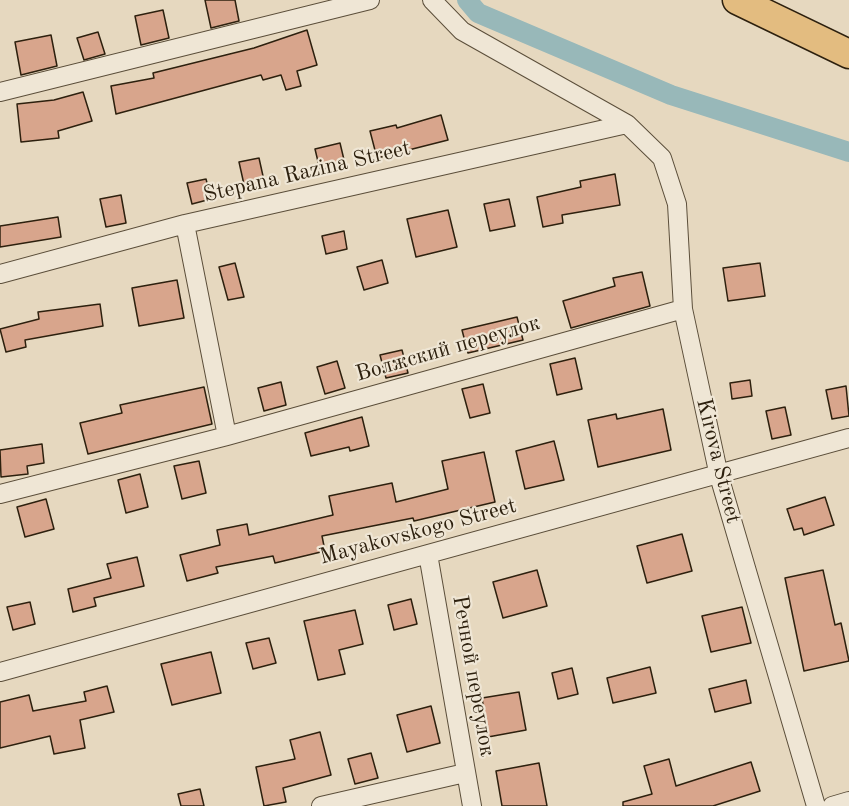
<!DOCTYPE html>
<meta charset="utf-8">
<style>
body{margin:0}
canvas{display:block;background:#e6d8bf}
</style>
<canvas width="849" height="806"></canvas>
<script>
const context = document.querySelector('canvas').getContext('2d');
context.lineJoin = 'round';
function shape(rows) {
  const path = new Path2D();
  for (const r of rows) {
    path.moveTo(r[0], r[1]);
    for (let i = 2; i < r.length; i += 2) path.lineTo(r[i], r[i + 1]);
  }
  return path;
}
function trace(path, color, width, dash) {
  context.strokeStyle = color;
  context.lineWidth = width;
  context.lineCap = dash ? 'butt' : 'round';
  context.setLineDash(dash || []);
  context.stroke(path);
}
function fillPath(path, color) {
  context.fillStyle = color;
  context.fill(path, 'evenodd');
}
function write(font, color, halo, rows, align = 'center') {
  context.font = font + ' "Old Standard TT",serif';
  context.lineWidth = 4.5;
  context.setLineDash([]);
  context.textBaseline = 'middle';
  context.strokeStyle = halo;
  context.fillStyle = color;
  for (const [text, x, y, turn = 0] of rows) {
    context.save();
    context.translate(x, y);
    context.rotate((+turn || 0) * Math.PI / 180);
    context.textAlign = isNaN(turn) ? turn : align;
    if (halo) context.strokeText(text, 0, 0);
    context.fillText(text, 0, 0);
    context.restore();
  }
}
const canal = shape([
 [467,0,478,13,671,95,849,152]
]);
const building = shape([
 [205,0,235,0,239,21,211,28,205,0],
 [163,10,169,38,141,45,135,16,163,10],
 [307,30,317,65,297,71,301,86,286,90,281,75,263,80,261,75,116,114,111,86,154,78,153,73,254,48,307,30],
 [98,32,105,54,84,60,77,38,98,32],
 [51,35,57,66,21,75,15,42,51,35],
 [83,92,92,121,58,131,59,138,21,142,17,104,54,100,83,92],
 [441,115,448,140,377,158,370,131,396,125,397,128,441,115],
 [340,143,345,164,320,170,315,149,340,143],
 [259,158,265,185,245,189,239,162,259,158],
 [615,174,620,205,562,215,563,223,543,227,537,197,581,187,580,181,615,174],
 [206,179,211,199,192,204,187,183,206,179],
 [121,195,126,223,106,227,100,199,121,195],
 [509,199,515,226,490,231,484,204,509,199],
 [448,210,457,247,416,257,407,219,448,210],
 [58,217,61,237,0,247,0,226,58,217],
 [344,231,347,249,326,254,322,236,344,231],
 [382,260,388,283,364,290,357,267,382,260],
 [235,263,244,297,228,300,219,267,235,263],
 [760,263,765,296,728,301,723,268,760,263],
 [642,272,650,306,571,328,563,301,615,286,613,278,642,272],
 [177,280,184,318,139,326,132,288,177,280],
 [100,304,103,326,25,340,26,347,6,352,0,329,39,319,38,312,100,304],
 [517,317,523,340,468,353,462,330,517,317],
 [402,350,408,373,386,378,380,355,402,350],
 [575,358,582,389,557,395,550,364,575,358],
 [337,361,345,388,325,394,317,367,337,361],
 [750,380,752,396,732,399,730,383,750,380],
 [281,382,286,405,264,411,258,388,281,382],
 [483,384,490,413,470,418,462,389,483,384],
 [846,386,849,416,832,419,826,390,846,386],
 [204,387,212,424,88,454,80,423,122,413,120,405,204,387],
 [785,407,791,435,772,439,766,411,785,407],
 [663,409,671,450,598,467,588,420,616,414,617,419,663,409],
 [362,417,369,446,350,451,349,447,311,456,305,433,362,417],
 [554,441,564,480,525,489,516,451,554,441],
 [42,444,44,463,27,466,28,474,1,477,0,450,42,444],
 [484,452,495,502,414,521,413,518,322,536,325,551,275,563,273,556,216,567,218,573,187,581,180,555,220,545,217,530,247,524,249,535,333,515,329,496,392,483,396,502,448,489,442,461,484,452],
 [199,461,206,493,182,499,174,466,199,461],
 [140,474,148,507,126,513,118,480,140,474],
 [825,497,834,525,804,535,802,528,794,530,787,509,825,497],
 [46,499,54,529,25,537,17,507,46,499],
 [682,534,692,571,647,583,637,546,682,534],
 [137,557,144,586,94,598,96,606,73,612,68,589,111,578,107,564,137,557],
 [537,570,547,606,503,618,493,582,537,570],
 [823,570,835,625,841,623,849,661,804,671,785,578,823,570],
 [411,599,417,624,394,630,388,605,411,599],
 [30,602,35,624,13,630,7,607,30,602],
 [742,607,751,643,711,652,702,616,742,607],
 [355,610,363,644,339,650,345,674,318,680,304,621,355,610],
 [269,638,276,663,253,669,246,643,269,638],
 [211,652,221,693,172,705,161,664,211,652],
 [650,667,656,693,613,703,607,678,650,667],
 [572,668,578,694,558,699,552,673,572,668],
 [746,680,751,703,715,712,709,689,746,680],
 [107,686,114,712,80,720,85,748,54,754,50,736,0,748,0,702,29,695,33,711,86,701,84,692,107,686],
 [519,692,526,730,488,737,482,698,519,692],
 [431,706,440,743,407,752,397,715,431,706],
 [320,732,331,775,283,788,286,802,264,806,256,767,295,759,290,740,320,732],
 [371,753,378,778,355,784,348,759,371,753],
 [669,759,676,786,751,762,760,791,713,806,623,806,623,802,652,794,644,766,669,759],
 [539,763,547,806,502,806,496,771,539,763],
 [200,789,204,806,181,806,178,794,200,789]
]);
const minor = shape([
 [432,0,462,31,627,124,662,158,677,204,683,309,719,476,816,806],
 [0,92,370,0],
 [185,224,227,436],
 [0,274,185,224,627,124],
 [0,494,227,436,683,309],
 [428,554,472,806],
 [0,672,849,438],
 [321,806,465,773],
 [832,806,849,801]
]);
const primary = shape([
 [737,0,849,54]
]);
const streetNames = [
 ["Stepana Razina Street",307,172,-13],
 ["Волжский переулок",448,349,-16],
 ["Kirova Street",718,461,76],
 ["Mayakovskogo Street",418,532,-15],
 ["Речной переулок",473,676,80]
];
trace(canal, '#98b8b9', 20);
fillPath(building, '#d8a58c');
trace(building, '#2d200e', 1.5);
trace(minor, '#5b4e3a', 20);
trace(primary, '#2d200e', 31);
trace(minor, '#efe6d5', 18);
trace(primary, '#e3bc80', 28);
write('22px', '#2d200e', '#efe6d5', streetNames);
</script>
